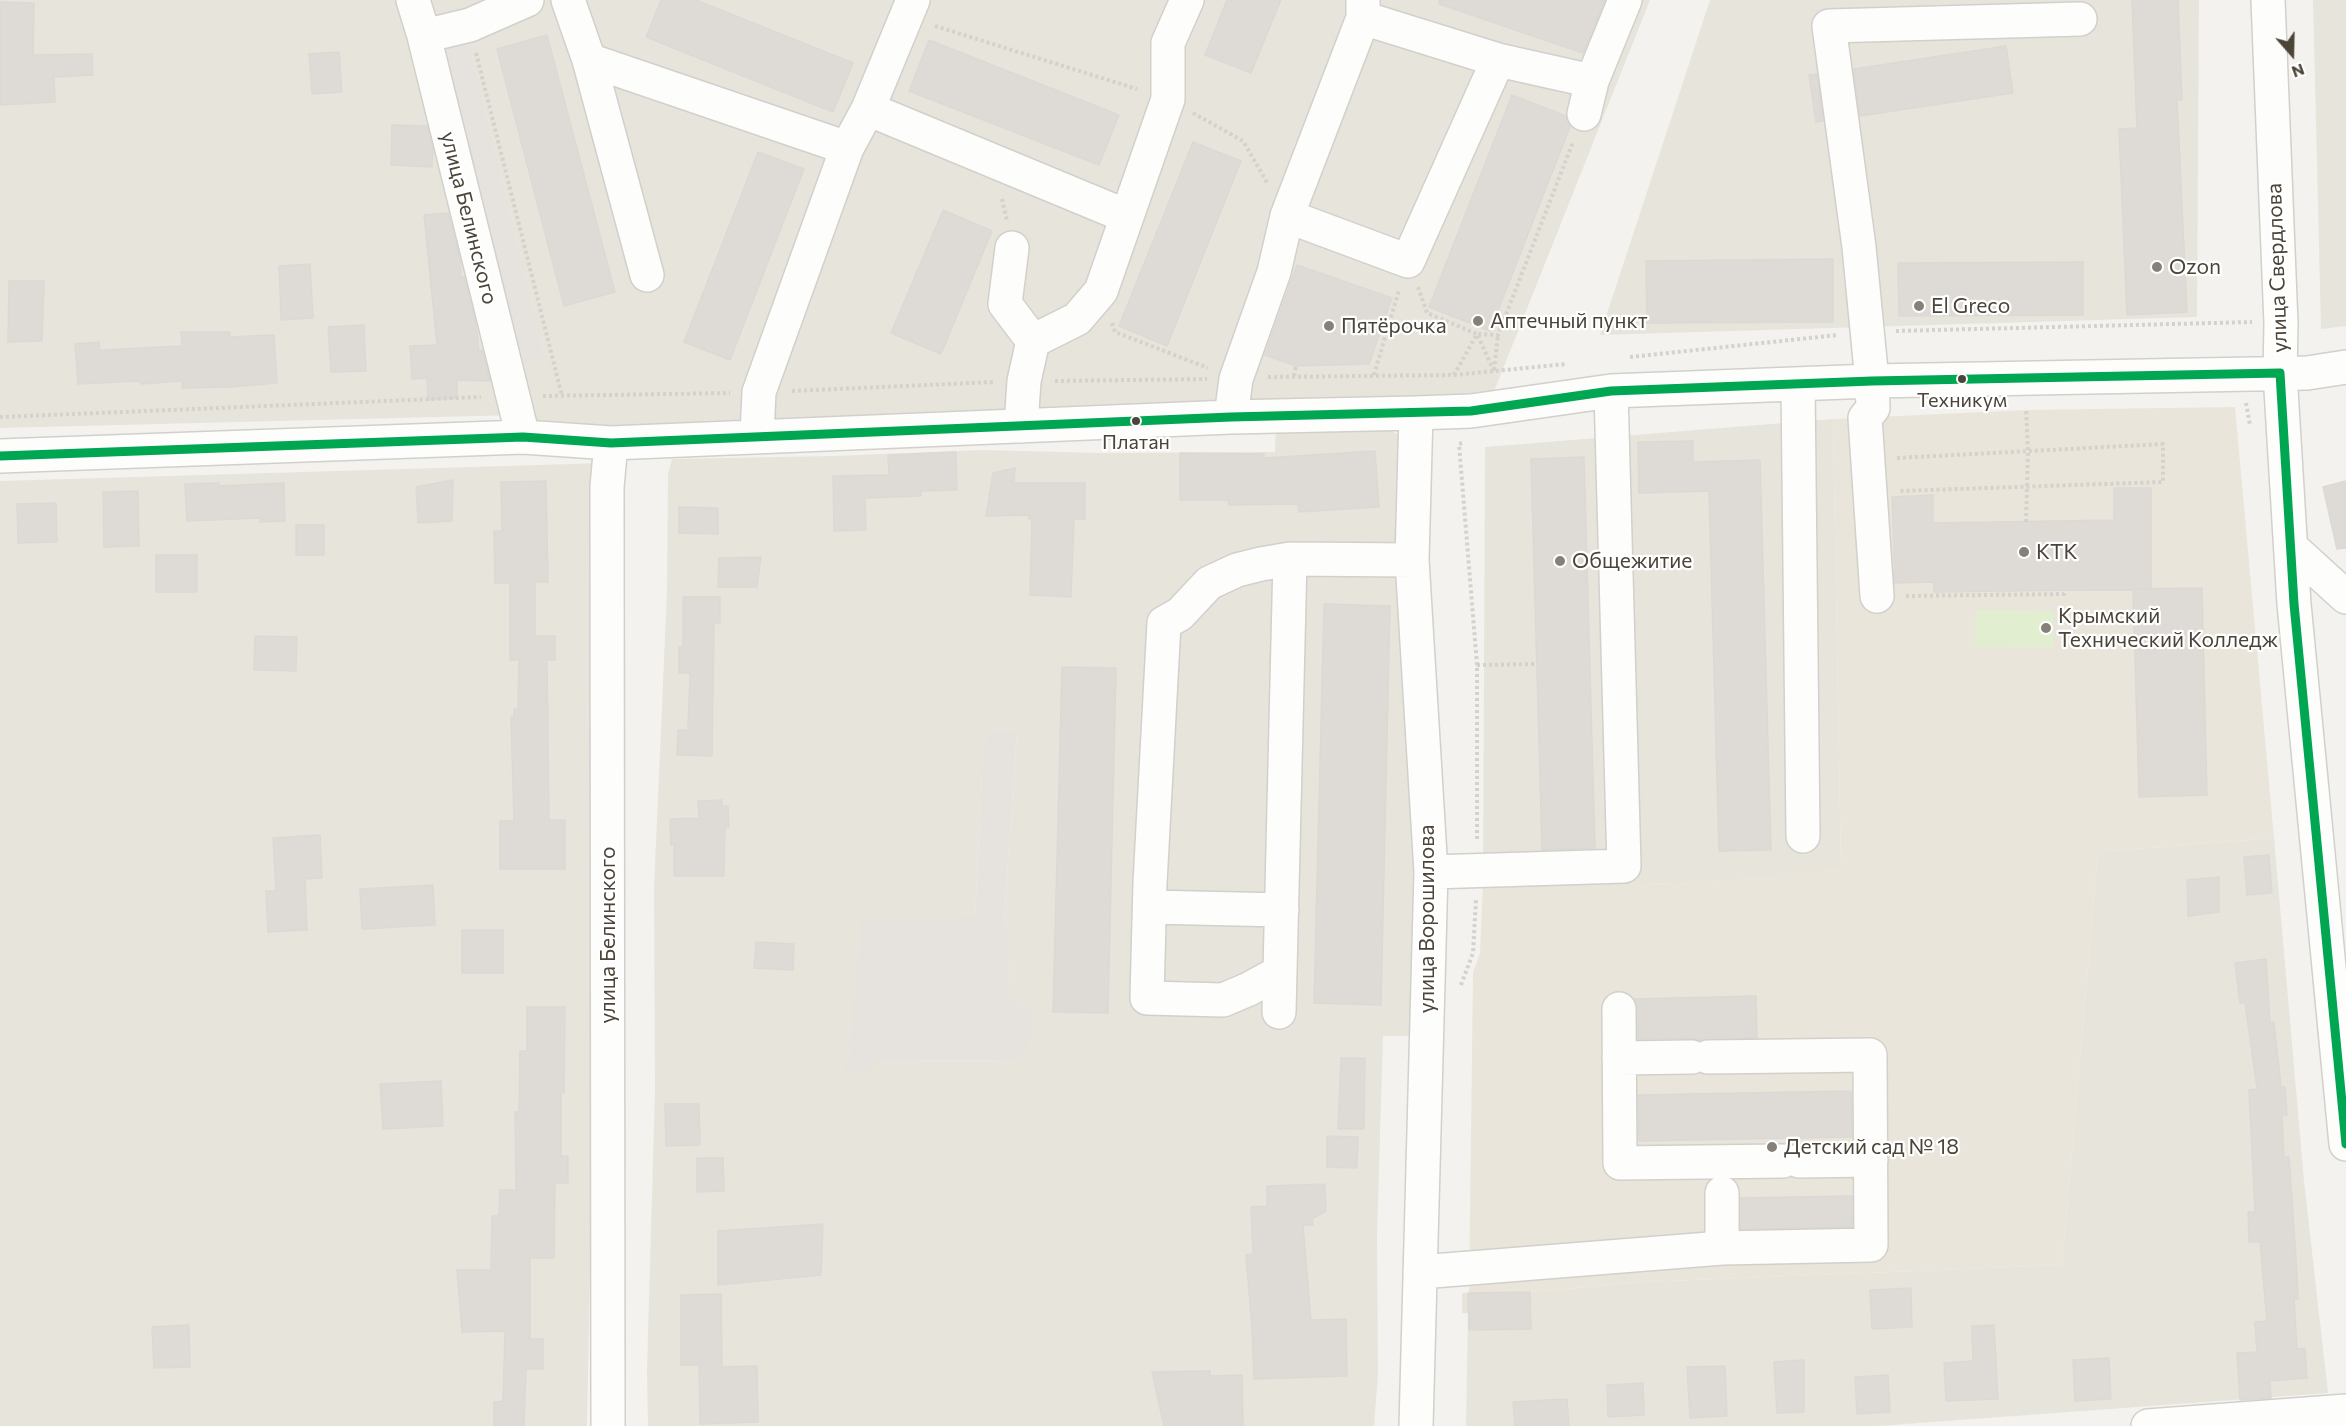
<!DOCTYPE html>
<meta charset="utf-8">
<style>
body{margin:0}
#map{position:relative;width:2346px;height:1426px;overflow:hidden;background:#f4f2ee;font-family:Commissioner,sans-serif}
canvas{display:block}
.north{position:absolute;left:2262px;top:24px;width:60px;height:60px;-webkit-text-stroke:4px #fff;paint-order:stroke;rotate:160deg;font-size:16px;font-weight:700;line-height:24px;text-align:center;color:#4b4439}
.north::after{content:'';display:block;margin:auto;width:21px;height:27px;background:#4b4439;clip-path:polygon(50% 0,100% 100%,50% 72%,0 100%)}
</style>
<div id="map">
<canvas width="2346" height="1426"></canvas>
<div class="north">N</div>
</div>
<script>
const context = document.querySelector('canvas').getContext('2d');
context.lineJoin = 'round';
function fillPath(path, color) {
  context.fillStyle = color;
  context.fill(path, 'evenodd');
}
function shape(rows) {
  const path = new Path2D();
  for (const r of rows) {
    path.moveTo(r[0], r[1]);
    for (let i = 2; i < r.length; i += 2) path.lineTo(r[i], r[i + 1]);
  }
  return path;
}
function trace(path, color, width, dash) {
  context.strokeStyle = color;
  context.lineWidth = width;
  context.lineCap = dash ? 'butt' : 'round';
  context.setLineDash(dash || []);
  context.stroke(path);
}
function write(font, color, halo, rows, align = 'center') {
  context.font = font + ' Commissioner,sans-serif';
  context.lineWidth = 4.5;
  context.setLineDash([]);
  context.textBaseline = 'middle';
  context.strokeStyle = halo;
  context.fillStyle = color;
  for (const [text, x, y, turn = 0] of rows) {
    context.save();
    context.translate(x, y);
    context.rotate((+turn || 0) * Math.PI / 180);
    context.textAlign = isNaN(turn) ? turn : align;
    if (halo) context.strokeText(text, 0, 0);
    context.fillText(text, 0, 0);
    context.restore();
  }
}
const residential = shape([
 [0,0,415,0,518,415,0,428],
 [429,0,1650,0,1491,399,532,433],
 [1710,0,2199,0,2197,317,1600,335],
 [2313,0,2346,0,2346,326,2321,329],
 [1833,419,1841,869,1679,884,1489,879,1483,883,1485,447],
 [1276,425,1378,425,1392,431,1412,444,1418,453,1414,1036,1383,1036,1377,1236,1378,1374,1374,1426,648,1426,647,1370,655,1090,654,888,667,592,668,474,672,459,833,456,983,450,1103,453,1275,452],
 [1017,731,1004,920,1010,938,1009,996,1020,1060,877,1061,842,1071,849,1054,975,917,982,776],
 [605,463,587,1426,0,1426,0,481],
 [2274,838,2304,1181,2328,1393,1878,1426,1466,1426,1468,1313,1462,1313,1462,1293,1531,1292,1644,1282,2062,1265,2098,852]
]);
const industrial = shape([
 [988,731,1017,731,1004,920,1010,938,1009,996,1031,1010,1030,1042,1020,1060,877,1061,869,1071,842,1071,849,1054,862,922,975,917,982,776]
]);
const education = shape([
 [2235,407,2274,838,2098,852,2062,1265,1644,1282,1531,1292,1469,1293,1473,973,1480,953,1483,883,1488,879,1679,884,1841,868,1833,419,2026,410]
]);
const green = shape([
 [1976,610,2054,611,2053,648,1975,647]
]);
const parking = shape([
 [468,42,544,357,523,365,444,49]
]);
const building = shape([
 [661,0,696,0,853,63,833,112,646,37,661,0],
 [1227,0,1281,0,1251,73,1205,55,1227,0],
 [1439,0,1605,0,1583,53,1439,4,1439,0],
 [2132,0,2178,0,2182,100,2177,100,2187,312,2127,315,2119,129,2137,128,2132,0],
 [0,2,34,3,33,55,92,54,93,75,54,77,55,102,0,105,0,2],
 [547,35,615,292,564,306,497,49,547,35],
 [929,40,1119,115,1099,165,909,91,929,40],
 [2006,46,2013,93,1860,116,1854,69,2006,46],
 [339,52,342,92,312,94,309,54,339,52],
 [1817,74,1823,121,1816,122,1809,75,1817,74],
 [1512,95,1566,116,1570,127,1490,331,1429,307,1512,95],
 [392,125,427,126,433,149,432,167,391,165,392,125],
 [1193,142,1241,161,1167,346,1119,326,1193,142],
 [758,152,804,169,730,360,684,342,758,152],
 [943,210,992,231,941,354,891,333,943,210],
 [448,213,460,259,461,277,464,277,476,324,479,351,482,350,490,381,457,380,457,398,428,400,427,378,412,379,410,346,437,345,424,215,448,213],
 [1833,259,1833,322,1647,323,1646,261,1833,259],
 [2083,262,2083,315,1899,316,1898,263,2083,262],
 [310,264,313,318,281,320,279,266,310,264],
 [1297,265,1392,298,1369,364,1296,366,1265,355,1297,265],
 [9,281,44,281,42,341,8,342,9,281],
 [364,325,366,371,331,372,328,327,364,325],
 [181,332,230,332,230,337,274,335,277,383,231,387,182,388,182,381,141,384,140,381,78,384,75,344,99,342,100,350,182,346,181,332],
 [1693,441,1693,462,1760,460,1771,850,1719,851,1709,491,1639,493,1638,442,1693,441],
 [1375,451,1379,507,1299,512,1298,504,1229,505,1228,500,1180,500,1180,453,1264,454,1264,458,1375,451],
 [956,452,957,490,921,491,921,496,865,498,866,530,834,531,833,476,889,475,888,455,956,452],
 [1584,457,1595,848,1542,850,1531,459,1584,457],
 [1015,468,1014,483,1085,483,1085,519,1074,519,1071,597,1030,595,1032,519,1029,519,1029,515,986,516,993,473,1015,468],
 [453,480,452,521,418,523,416,487,453,480],
 [546,481,548,582,535,582,535,636,555,636,555,660,547,660,549,820,565,820,565,869,500,869,500,821,514,821,511,717,514,717,514,709,518,709,519,660,510,660,510,583,495,583,494,531,502,531,501,482,546,481],
 [2346,481,2346,548,2337,549,2323,487,2346,481],
 [219,483,219,486,284,483,285,521,260,522,260,518,187,521,185,484,219,483],
 [2114,488,2151,488,2151,589,1934,592,1934,582,1895,583,1892,497,1933,495,1933,523,2114,520,2114,488],
 [138,491,139,546,104,547,103,492,138,491],
 [56,503,57,542,18,543,17,504,56,503],
 [679,507,718,508,718,534,679,533,679,507],
 [296,525,324,525,324,555,296,555,296,525],
 [156,555,197,555,197,592,156,592,156,555],
 [761,557,757,587,718,587,719,558,761,557],
 [2202,588,2207,795,2139,797,2133,589,2202,588],
 [683,597,720,597,720,623,714,623,712,756,677,755,678,730,688,730,690,673,679,673,679,647,683,647,683,597],
 [1324,604,1390,606,1381,1005,1314,1003,1324,604],
 [255,636,297,637,296,671,254,670,255,636],
 [1062,667,1116,668,1108,1013,1053,1012,1062,667],
 [722,800,722,806,728,806,729,827,725,828,724,876,674,876,674,844,671,845,670,819,699,818,698,801,722,800],
 [320,835,322,878,305,879,307,930,268,932,266,891,276,891,273,838,320,835],
 [2269,855,2272,893,2247,895,2244,857,2269,855],
 [2219,877,2219,912,2188,916,2187,880,2219,877],
 [433,885,435,925,362,929,360,889,433,885],
 [462,930,503,930,503,973,462,973,462,930],
 [756,942,794,944,793,970,754,968,756,942],
 [2266,959,2270,1023,2274,1022,2281,1087,2285,1087,2287,1115,2282,1116,2284,1157,2289,1157,2296,1258,2298,1299,2294,1299,2297,1349,2305,1348,2307,1378,2270,1381,2271,1398,2240,1400,2237,1353,2257,1352,2255,1322,2267,1321,2260,1242,2249,1242,2248,1212,2255,1212,2249,1090,2257,1089,2245,1003,2240,1003,2235,963,2266,959],
 [1756,996,1757,1038,1708,1038,1700,1040,1692,1038,1638,1039,1638,1009,1634,999,1756,996],
 [527,1007,565,1007,564,1093,561,1093,561,1156,568,1156,568,1183,555,1183,554,1258,530,1258,530,1339,543,1339,543,1369,526,1369,524,1426,494,1426,494,1402,503,1401,505,1331,462,1332,457,1270,491,1270,492,1216,499,1216,500,1190,516,1190,515,1112,519,1112,520,1051,527,1051,527,1007],
 [1341,1058,1365,1058,1364,1129,1338,1129,1341,1058],
 [441,1081,443,1126,383,1129,380,1084,441,1081],
 [1851,1091,1852,1137,1639,1141,1638,1095,1851,1091],
 [665,1104,699,1104,700,1145,666,1146,665,1104],
 [1327,1136,1358,1137,1357,1168,1327,1167,1327,1136],
 [697,1158,723,1158,724,1191,697,1192,697,1158],
 [1325,1184,1326,1211,1312,1219,1313,1225,1303,1225,1311,1320,1346,1319,1347,1376,1254,1379,1252,1328,1246,1255,1253,1254,1251,1207,1267,1206,1267,1186,1325,1184],
 [1852,1196,1852,1227,1741,1229,1741,1198,1852,1196],
 [823,1224,821,1275,718,1285,718,1231,823,1224],
 [1911,1288,1912,1327,1872,1329,1870,1290,1911,1288],
 [1530,1292,1531,1329,1469,1330,1468,1293,1530,1292],
 [721,1294,722,1367,757,1366,758,1422,700,1424,699,1365,681,1365,681,1295,721,1294],
 [189,1325,190,1367,154,1368,152,1327,189,1325],
 [1994,1325,1998,1399,1946,1401,1944,1363,1973,1361,1972,1326,1994,1325],
 [2109,1358,2111,1399,2075,1401,2073,1360,2109,1358],
 [1804,1360,1804,1412,1777,1413,1774,1362,1804,1360],
 [1725,1366,1727,1416,1690,1418,1687,1367,1725,1366],
 [1210,1371,1210,1376,1242,1375,1243,1426,1164,1426,1152,1372,1210,1371],
 [1888,1375,1890,1412,1857,1414,1855,1377,1888,1375],
 [1643,1383,1644,1415,1608,1417,1607,1385,1643,1383],
 [1567,1399,1569,1426,1515,1426,1513,1402,1567,1399]
]);
const path = shape([
 [935,26,1137,89],
 [476,53,562,396],
 [1193,113,1243,141,1268,184],
 [1002,199,1007,221],
 [1418,287,1427,313,1477,334,1454,375],
 [1112,323,1115,332,1208,368],
 [1896,331,2252,322],
 [1630,357,1838,335],
 [1494,370,1498,335],
 [1494,371,1477,334,1498,335,1573,142],
 [1374,375,1399,290],
 [1294,376,1296,366],
 [1268,377,1454,375,1566,364],
 [1055,381,1207,379],
 [792,391,994,382],
 [543,396,730,393],
 [2246,403,2250,425],
 [0,417,481,397],
 [1462,443,1459,444,1477,665,1477,840],
 [1897,458,2163,444,2163,482,1899,491],
 [2026,522,2028,451,2026,408],
 [1906,596,2064,594,2065,590],
 [1477,665,1537,664],
 [1461,985,1473,953,1476,899]
]);
const minor = shape([
 [413,0,424,36,523,437],
 [568,0,589,60,647,275],
 [2268,0,2281,324,2280,373,2294,604,2346,1144],
 [424,36,470,25,527,0],
 [589,60,847,148],
 [1498,60,1592,81],
 [868,109,1126,216],
 [1584,114,1592,81,1625,0],
 [1287,216,1408,261,1498,60,1363,18],
 [1012,248,1005,304,1033,341],
 [1798,384,1803,836],
 [1231,417,1236,379,1274,272,1287,216,1363,18,1363,0],
 [1021,426,1024,381,1033,341,1077,319,1101,291,1168,99,1168,43,1187,0],
 [757,436,759,392,847,148,868,109,913,0],
 [0,456,523,437,611,443,1231,417,1416,413,1471,411,1611,391,1872,381,2307,373,2346,367],
 [2291,547,2346,597],
 [1877,596,1865,418,1873,408,1872,381,1859,247,1829,26,2080,19],
 [1431,872,1624,866,1611,391],
 [1150,907,1282,910],
 [1280,972,1249,989,1223,1000,1147,998,1150,883,1164,623,1180,614,1209,583,1237,570,1261,564,1290,559,1412,560],
 [1619,1009,1620,1163,1783,1161],
 [1279,1012,1290,559],
 [1619,1058,1692,1057],
 [1799,1161,1871,1160],
 [1722,1193,1722,1248],
 [1420,1272,1722,1248,1871,1245,1870,1055,1708,1057],
 [608,1426,607,487,611,443],
 [1416,1426,1431,872,1412,560,1416,413],
 [2148,1426,2346,1411]
]);
const bus1 = shape([
 [0,456,523,437,611,443,1231,417,1471,411,1611,391,1872,381,2280,373,2294,604,2346,1144]
]);
const markers = [
 [2157,267,6,"#868178"],
 [1919,306,6,"#868178"],
 [1478,321,6,"#868178"],
 [1329,326,6,"#868178"],
 [1962,379,5,"#4b4439"],
 [1136,421,5,"#4b4439"],
 [2024,552,6,"#868178"],
 [1560,561,6,"#868178"],
 [2046,628,6,"#868178"],
 [1772,1147,6,"#868178"]
];
const busNames = [
 ["Техникум",1962,400],
 ["Платан",1136,442]
];
const streetNames = [
 ["улица Белинского",469,218,76],
 ["улица Свердлова",2277,268,-92],
 ["улица Ворошилова",1427,919,-90],
 ["улица Белинского",608,935,-90]
];
const poiNames = [
 ["Ozon",2169,267],
 ["El Greco",1931,306],
 ["Аптечный пункт",1490,321],
 ["Пятёрочка",1341,326],
 ["КТК",2036,552],
 ["Общежитие",1572,561],
 ["Крымский",2058,616],
 ["Технический Колледж",2058,640],
 ["Детский сад № 18",1784,1147]
];
fillPath(residential, '#e7e4dc');
fillPath(industrial, '#e6e2de');
fillPath(education, '#eae5da');
fillPath(green, '#e1eecf');
fillPath(parking, '#e6e3df');
fillPath(building, '#dedbd6');
trace(building, '#dcd9d4', 1.5);
trace(minor, '#d2d0cb', 36);
trace(path, '#d3d2cc', 4, [3, 3]);
trace(minor, '#fdfdfc', 33);
trace(bus1, '#00a651', 9);
for (const [x, y, r, color] of markers) {
  const dot = new Path2D();
  dot.arc(x, y, r, 0, 2 * Math.PI);
  context.fillStyle = color;
  context.fill(dot);
  trace(dot, '#fff', 2);
}
write('20px', '#4b4439', '#fff', busNames);
write('21px', '#4b4439', '#fff', streetNames);
write('21px', '#4b4439', '#fff', poiNames, 'left');
</script>
